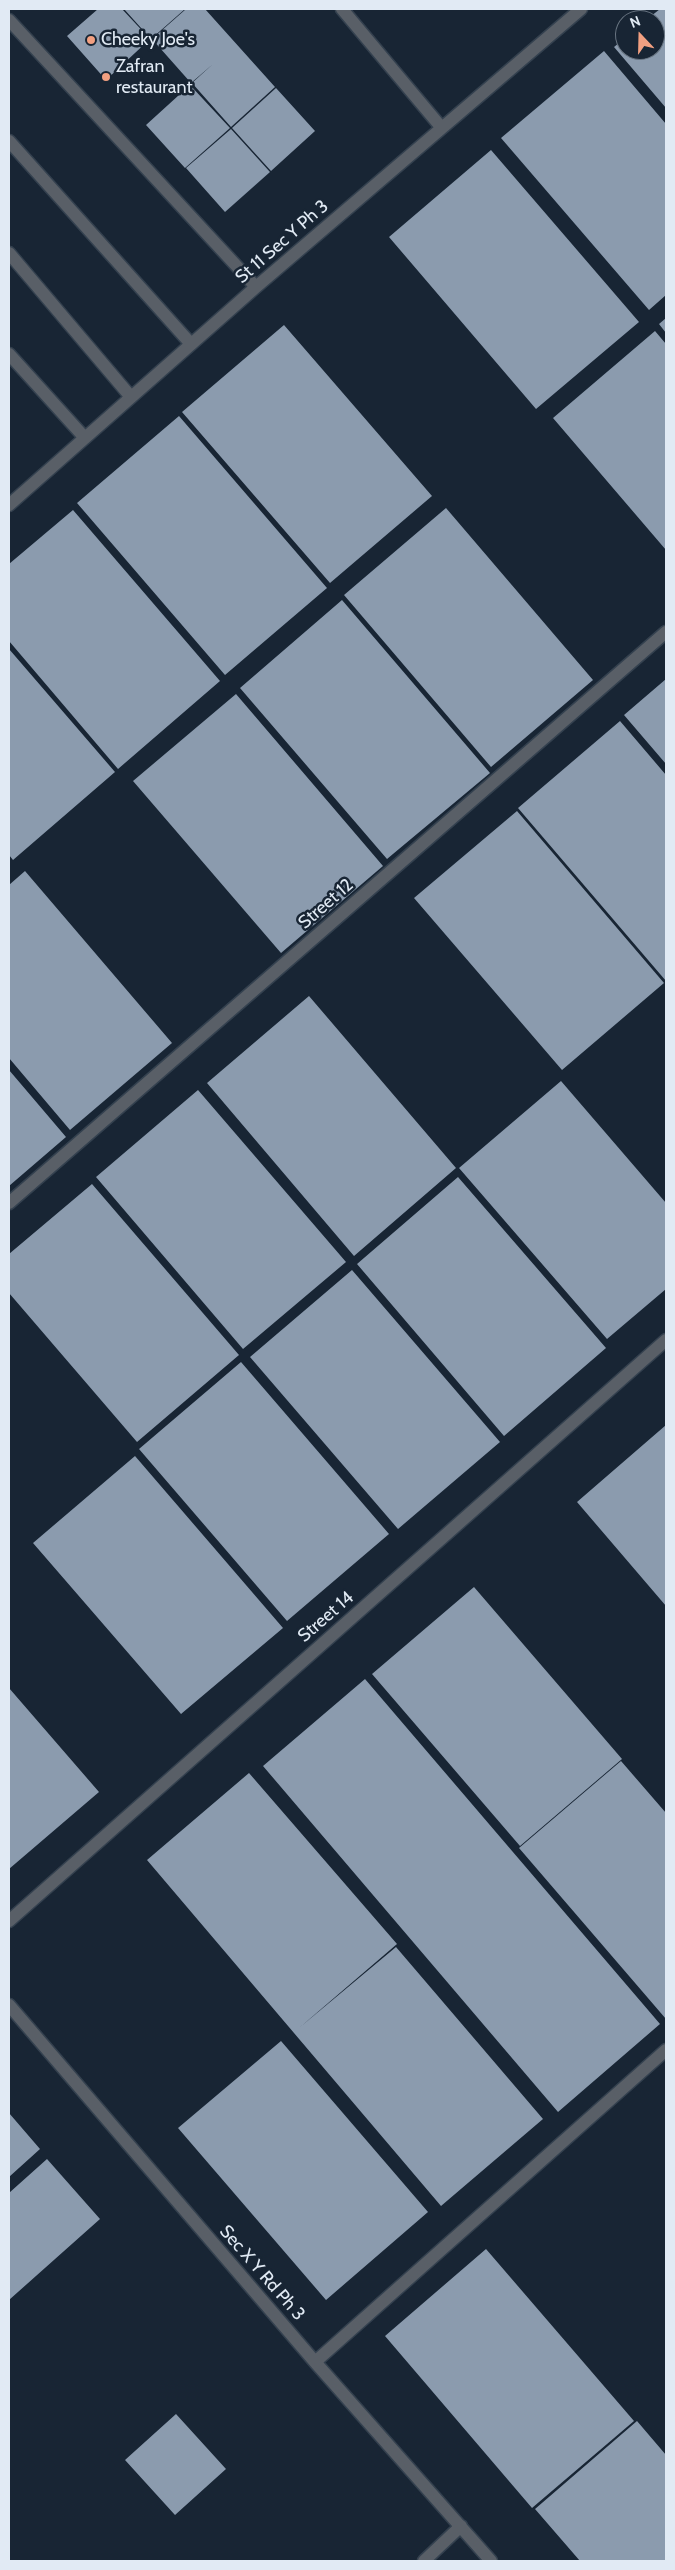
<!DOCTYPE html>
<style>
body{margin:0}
#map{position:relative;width:675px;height:2570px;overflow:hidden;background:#182534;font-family:Cabin,sans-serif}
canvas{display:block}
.frame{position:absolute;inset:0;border:10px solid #e1eaf4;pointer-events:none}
.north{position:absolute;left:615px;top:10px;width:50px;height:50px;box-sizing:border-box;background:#182534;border:1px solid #687481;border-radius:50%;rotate:339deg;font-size:14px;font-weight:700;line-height:20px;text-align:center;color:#e1eaf4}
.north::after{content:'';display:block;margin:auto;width:18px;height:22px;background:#f2a081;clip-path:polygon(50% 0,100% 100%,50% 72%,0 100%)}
</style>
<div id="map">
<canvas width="675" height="2570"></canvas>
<div class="frame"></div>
<div class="north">N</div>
</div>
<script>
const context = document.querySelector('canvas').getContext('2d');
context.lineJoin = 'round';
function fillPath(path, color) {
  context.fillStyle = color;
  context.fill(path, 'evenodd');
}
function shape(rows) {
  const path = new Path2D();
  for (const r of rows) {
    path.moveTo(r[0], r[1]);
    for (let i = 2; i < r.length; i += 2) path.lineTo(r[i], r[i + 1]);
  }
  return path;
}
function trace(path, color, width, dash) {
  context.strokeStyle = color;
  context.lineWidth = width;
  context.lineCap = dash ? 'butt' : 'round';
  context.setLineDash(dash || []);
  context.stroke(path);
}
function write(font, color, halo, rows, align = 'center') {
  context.font = font + ' Cabin,sans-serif';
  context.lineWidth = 5;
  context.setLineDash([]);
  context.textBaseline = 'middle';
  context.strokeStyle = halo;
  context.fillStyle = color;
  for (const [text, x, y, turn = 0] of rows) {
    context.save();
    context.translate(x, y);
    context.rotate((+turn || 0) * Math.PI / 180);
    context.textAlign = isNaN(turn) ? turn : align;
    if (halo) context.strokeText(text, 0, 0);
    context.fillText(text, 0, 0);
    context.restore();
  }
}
const building = shape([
 [98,9,122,9,150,39,106,80,67,36],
 [124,9,185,9,151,39],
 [186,9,205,9,275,87,231,127,192,83,213,64,191,83,152,39],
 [660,9,666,9,666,108,614,47,625,38,625,50,655,50,655,20,646,20],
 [604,51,666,124,666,295,649,310,501,138],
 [190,85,230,128,185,168,146,125],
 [276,88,315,131,271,171,232,128],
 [231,129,270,172,225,212,186,168],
 [491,150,639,322,536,409,389,237],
 [666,318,666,333,659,324],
 [284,325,432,496,330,583,182,412],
 [655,331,666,344,666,550,553,418],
 [179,416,327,588,225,675,77,503],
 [446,508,593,680,491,767,344,595],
 [73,510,220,681,118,769,9,641,9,564],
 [342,600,490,773,387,859,240,688],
 [9,649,115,772,13,860,9,855],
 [666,679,666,764,624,715],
 [236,694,383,866,281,953,133,781],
 [620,721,666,775,666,981,518,808],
 [517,811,664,983,562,1070,414,898],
 [25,871,172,1043,70,1130,9,1058,9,885],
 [309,996,456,1168,354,1256,207,1083],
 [9,1070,66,1137,9,1186],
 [561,1081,666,1203,666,1289,607,1339,459,1168],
 [198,1090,346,1262,243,1349,96,1177],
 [458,1177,606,1348,504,1436,357,1264],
 [92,1184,239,1355,137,1442,9,1293,9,1254],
 [352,1270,500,1442,398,1529,250,1357],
 [241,1362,389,1534,287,1621,139,1449],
 [666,1425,666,1606,577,1502],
 [135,1456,283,1628,181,1714,33,1543],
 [474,1587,622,1759,520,1846,372,1674],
 [365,1679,660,2024,558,2112,263,1766],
 [9,1688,99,1792,9,1869],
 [621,1761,666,1813,666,2019,519,1848],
 [249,1773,397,1944,299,2028,396,1947,543,2119,441,2206,147,1860],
 [281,2041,428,2212,326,2300,178,2128],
 [9,2113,40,2149,9,2177],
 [47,2159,100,2219,9,2300,9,2193],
 [486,2249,634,2421,532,2508,385,2336],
 [176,2414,226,2469,175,2515,125,2460],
 [637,2421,666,2455,666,2561,580,2561,535,2509]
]);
const minor = shape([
 [342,9,441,127],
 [9,20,256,287],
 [9,141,191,344],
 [9,253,131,397],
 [9,354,85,438],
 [9,505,256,287,581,9],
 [9,1203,666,632],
 [9,1921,666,1340],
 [9,2005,315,2362,491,2561],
 [315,2362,666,2050],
 [424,2561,461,2526]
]);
const markers = [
 [91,40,5,"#f2a081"],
 [106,77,5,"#f2a081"]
];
const poiNames = [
 ["Cheeky Joe's",101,40],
 ["Zafran",116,67],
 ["restaurant",116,88]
];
const streetNames = [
 ["St 11 Sec Y Ph 3",282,242,-41],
 ["Street 12",326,904,-41],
 ["Street 14",326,1617,-41],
 ["Sec X Y Rd Ph 3",262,2273,49]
];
fillPath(building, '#8b9bae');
trace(minor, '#34414f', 15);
trace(minor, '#595f67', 12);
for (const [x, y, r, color] of markers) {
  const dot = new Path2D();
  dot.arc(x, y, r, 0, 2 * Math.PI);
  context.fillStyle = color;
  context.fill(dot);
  trace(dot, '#182534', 2);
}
write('18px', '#e1eaf4', '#182534', poiNames, 'left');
write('18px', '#e1eaf4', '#182534', streetNames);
</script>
